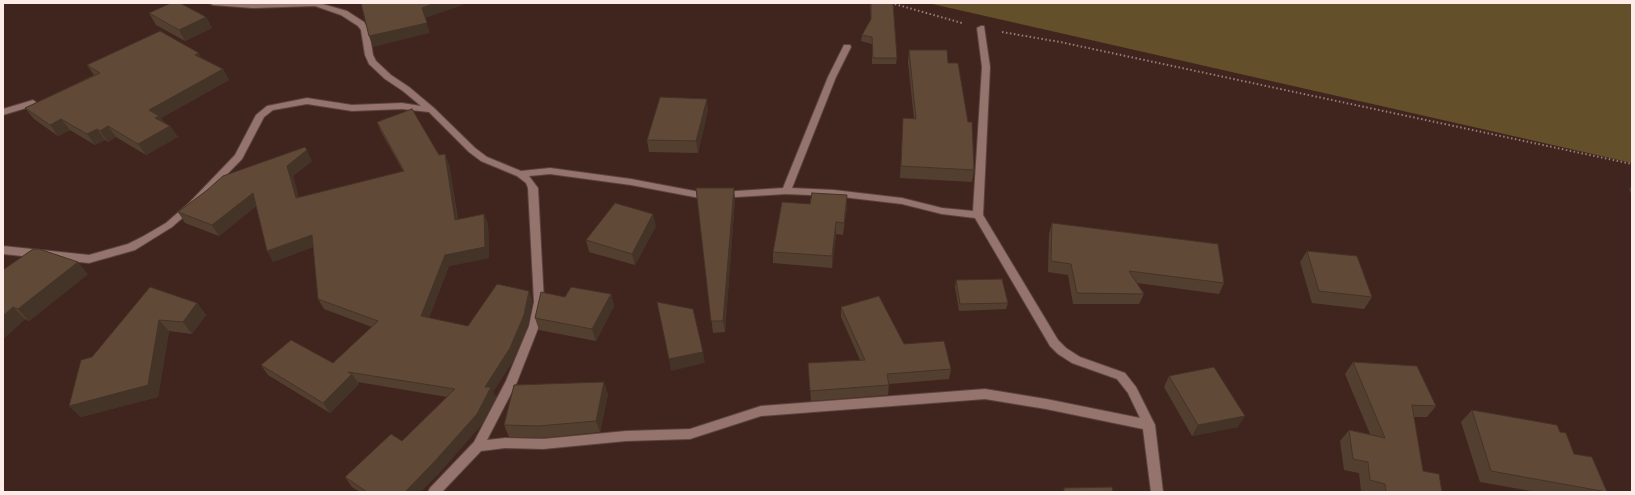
<!DOCTYPE html>
<style>
body{margin:0}
#map{position:relative;width:1635px;height:495px;overflow:hidden;background:#40251f;font-family:Inter,sans-serif}
canvas{display:block}
.frame{position:absolute;inset:0;border:4px solid #ffece8;pointer-events:none}
</style>
<div id="map">
<canvas width="1635" height="495"></canvas>
<div class="frame"></div>
</div>
<script>
const context = document.querySelector('canvas').getContext('2d');
context.lineJoin = 'round';
function fillPath(path, color) {
  context.fillStyle = color;
  context.fill(path, 'evenodd');
}
function shape(rows) {
  const path = new Path2D();
  for (const r of rows) {
    path.moveTo(r[0], r[1]);
    for (let i = 2; i < r.length; i += 2) path.lineTo(r[i], r[i + 1]);
  }
  return path;
}
function trace(path, color, width, dash) {
  context.strokeStyle = color;
  context.lineWidth = width;
  context.lineCap = dash ? 'butt' : 'round';
  context.setLineDash(dash || []);
  context.stroke(path);
}
const green = shape([
 [928,3,1632,3,1632,163]
]);
const path = shape([
 [891,3,962,23],
 [1002,32,1060,42,1632,164]
]);
const minor = shape([
 [209,3,319,3,347,11,364,22,369,30,373,55,376,61,391,75,409,87,434,108,475,148,487,157,521,171,550,168,631,179,705,193,783,188,828,77,844,45,850,45,851,47,836,77,792,188,834,190,902,198,942,208,973,211,982,67,977,28,981,26,984,26,990,67,983,215,1058,340,1066,348,1080,357,1125,373,1136,387,1155,425,1163,492,1151,492,1143,429,1046,409,985,399,761,416,690,439,626,441,543,449,505,448,481,451,442,492,428,492,430,488,474,442,506,381,529,326,534,302,528,188,526,183,517,176,481,161,469,152,429,112,402,109,352,111,307,104,273,110,264,117,242,159,195,207,172,227,135,250,89,263,3,254,3,246,89,255,128,244,142,237,166,223,189,203,235,155,256,115,267,106,307,98,352,105,402,103,421,106,403,91,385,79,369,64,365,55,361,30,358,26,341,15,315,6,253,8,213,5,209,3],
 [550,174,631,185,705,199,786,194,834,196,902,204,942,214,975,218,1050,346,1058,354,1072,363,1117,379,1128,393,1140,418,1046,399,985,389,761,406,690,429,626,431,543,439,505,438,487,440,517,382,539,326,544,302,538,188,529,176,550,174],
 [33,100,37,103,36,105,3,115,3,109,33,100]
]);
const wall = shape([
 [870,3,893,3,897,58,896,64,872,64,872,44,861,41,862,35,871,20],
 [149,13,206,17,212,28,185,41,156,25],
 [909,50,948,63,974,170,972,182,900,178,903,118,914,119,908,62],
 [202,58,223,69,229,80,161,118,164,122,170,126,178,137,146,155,116,137,108,142,105,140,95,145,70,130,58,136,34,119,25,108,94,75,87,65],
 [708,110,698,153,649,152,647,140],
 [377,122,439,155,449,164,458,219,488,224,489,258,449,266,429,318,468,326,529,291,532,301,528,326,514,359,493,392,496,397,482,424,441,471,420,492,360,492,352,487,345,477,402,441,447,397,358,382,359,384,330,413,268,375,261,365,333,363,372,327,324,309,318,299,313,247,273,262,256,206,219,236,185,223,178,212,312,161,293,176,299,198,403,171,381,132],
 [1632,186,1632,196,1629,189],
 [696,188,735,199,725,332,713,333],
 [847,207,843,235,836,234,832,268,773,263,773,252],
 [1052,223,1224,283,1219,294,1137,283,1144,294,1139,304,1073,304,1068,275,1048,272,1049,234],
 [656,226,635,265,589,252,586,240],
 [1307,251,1372,297,1364,309,1312,303,1300,262],
 [3,270,88,274,29,321,25,319,3,339],
 [956,280,1008,303,1006,309,959,311,955,287],
 [150,287,197,303,206,315,192,334,169,331,158,397,81,417,69,406,92,357],
 [611,294,614,306,596,341,539,330,535,318,565,297],
 [841,307,904,344,951,369,949,379,889,384,888,395,811,401,808,363,860,360,841,317],
 [1353,362,1436,406,1427,417,1414,417,1423,471,1442,492,1364,492,1361,491,1359,473,1344,470,1340,441,1349,430,1370,434,1345,374],
 [1169,376,1238,427,1192,436,1164,387],
 [608,394,600,432,543,438,509,437,504,425],
 [1472,410,1560,432,1574,454,1607,492,1537,492,1480,482,1461,422]
]);
const shadedWall = shape([
 [435,3,462,3,463,5,425,18,430,33,373,47,369,36,422,8],
 [206,17,212,28,185,41,179,30],
 [199,53,205,64,195,55],
 [223,69,229,80,161,118,167,127,163,129,149,110],
 [707,99,708,110,698,153,696,141],
 [61,119,70,130,58,136,50,125],
 [108,126,116,137,108,142,100,131],
 [170,126,178,137,146,155,138,144],
 [97,129,105,140,95,145,87,134],
 [307,150,312,161,293,176,302,209,296,198,287,166],
 [445,154,449,164,459,230,455,220],
 [734,188,735,199,725,332,723,321],
 [253,193,259,203,219,236,212,225],
 [847,195,847,207,843,235,844,223],
 [484,214,488,224,489,258,449,266,426,326,421,316,445,255],
 [653,214,656,226,635,265,632,254],
 [836,222,836,234,832,268,832,256],
 [312,235,318,245,273,262,267,251],
 [78,262,88,274,29,321,18,309],
 [529,291,532,301,528,326,514,359,493,392,496,397,482,424,441,471,420,492,405,492,485,387],
 [611,294,614,306,596,341,592,329],
 [197,303,206,315,192,334,183,322],
 [13,307,25,319,3,339,3,316],
 [159,320,169,331,158,397,81,417,69,406],
 [703,352,705,363,671,371,669,359],
 [352,374,359,384,330,413,323,403],
 [604,382,608,394,600,432,596,421],
 [1245,416,1238,427,1192,436,1198,425]
]);
const building = shape([
 [171,3,180,3,206,17,179,30,149,13,171,3],
 [361,3,435,3,422,8,427,23,369,36,361,3],
 [871,3,893,3,897,58,873,58,872,37,862,35,871,19,871,3],
 [160,31,199,53,195,55,223,69,149,110,159,116,155,118,170,126,138,144,108,126,100,131,97,129,87,134,61,119,50,125,25,108,100,73,87,65,160,31],
 [909,50,947,50,948,63,958,63,968,122,972,122,974,170,901,166,903,118,916,119,909,50],
 [660,97,707,99,696,141,647,140,660,97],
 [412,109,439,155,445,154,455,220,484,214,485,247,445,255,421,316,468,326,497,284,529,291,524,315,510,348,485,387,491,387,477,414,435,461,405,492,367,492,345,477,391,434,402,441,455,389,348,372,352,374,323,403,261,365,291,340,333,363,378,321,318,299,312,235,267,251,253,193,212,225,178,212,206,191,223,176,305,147,307,150,287,166,296,198,404,171,377,122,412,109],
 [696,188,734,188,723,321,711,321,696,188],
 [812,193,847,195,844,223,836,222,832,256,773,252,782,202,810,204,812,193],
 [615,203,653,214,632,254,586,240,615,203],
 [1052,223,1218,244,1224,283,1129,271,1144,294,1077,293,1071,264,1051,261,1052,223],
 [33,249,39,249,78,262,18,309,13,307,3,316,3,270,33,249],
 [1307,251,1357,256,1372,297,1319,291,1307,251],
 [1002,279,1008,303,960,304,956,280,1002,279],
 [150,287,197,303,183,322,159,320,148,385,69,406,81,360,92,357,150,287],
 [571,287,611,294,592,329,535,318,541,292,565,297,571,287],
 [879,296,904,344,944,341,951,369,887,374,889,385,810,391,808,363,865,360,841,307,879,296],
 [657,302,693,309,703,352,669,359,657,302],
 [1353,362,1417,366,1436,406,1412,405,1423,471,1439,474,1442,492,1386,492,1385,484,1370,480,1368,462,1353,459,1349,430,1385,438,1353,362],
 [1214,367,1245,416,1198,425,1169,376,1214,367],
 [604,382,596,421,538,426,504,425,514,385,604,382],
 [1472,410,1557,425,1560,432,1566,433,1574,454,1592,457,1607,492,1491,471,1472,410],
 [1112,487,1113,492,1064,492,1064,488,1112,487]
]);
fillPath(green, '#634f29');
trace(minor, '#5a433f', 2);
trace(path, '#957e79', 2, [1.5, 2.5]);
fillPath(minor, '#94746d');
fillPath(wall, '#533f30');
fillPath(shadedWall, '#443327');
fillPath(building, '#614938');
trace(building, '#443327', 1);
</script>
